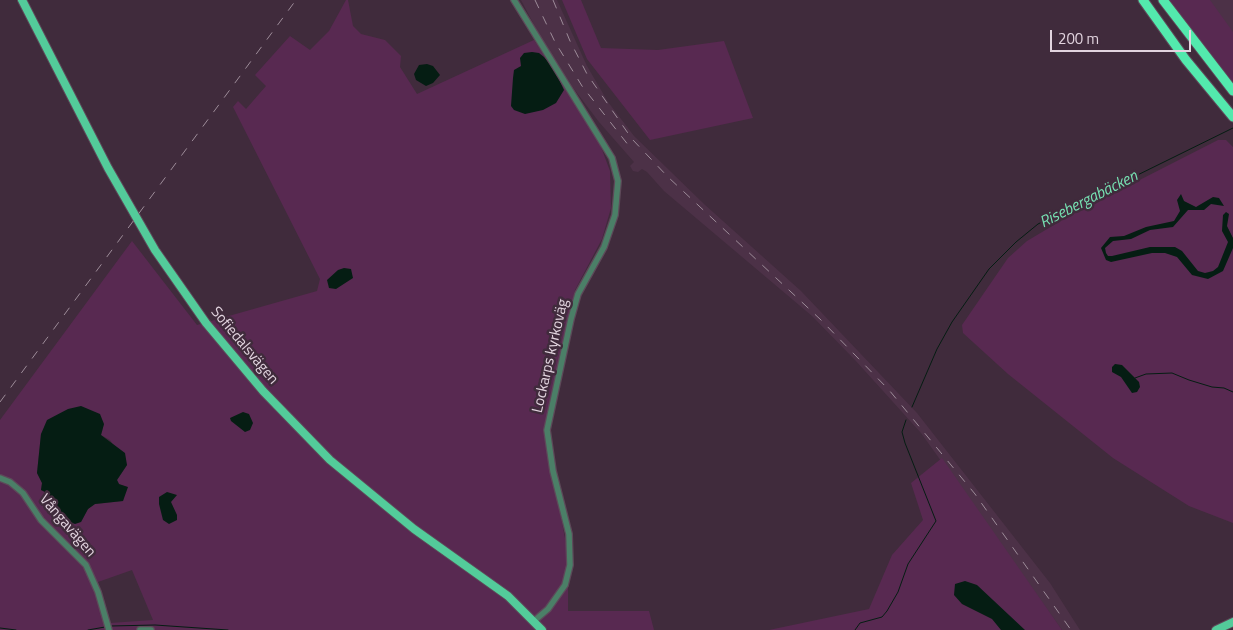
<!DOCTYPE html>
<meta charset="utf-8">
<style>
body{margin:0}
#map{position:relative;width:1233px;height:630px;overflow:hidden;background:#402b3c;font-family:"Titillium Web",sans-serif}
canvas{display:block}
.scale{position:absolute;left:1050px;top:30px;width:141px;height:22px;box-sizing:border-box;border:2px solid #e2d4df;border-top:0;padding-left:6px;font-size:15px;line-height:18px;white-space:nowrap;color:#e2d4df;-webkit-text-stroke:4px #402b3c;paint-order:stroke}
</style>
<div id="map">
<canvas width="1233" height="630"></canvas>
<div class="scale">200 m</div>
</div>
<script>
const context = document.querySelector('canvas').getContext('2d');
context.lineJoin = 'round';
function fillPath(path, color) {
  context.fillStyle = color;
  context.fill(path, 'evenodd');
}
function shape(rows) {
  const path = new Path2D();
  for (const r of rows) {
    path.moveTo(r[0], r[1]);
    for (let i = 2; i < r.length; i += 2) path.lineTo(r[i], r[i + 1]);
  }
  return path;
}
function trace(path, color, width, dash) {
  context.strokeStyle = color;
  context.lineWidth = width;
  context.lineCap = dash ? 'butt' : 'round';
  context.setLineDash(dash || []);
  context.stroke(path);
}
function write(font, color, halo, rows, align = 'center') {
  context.font = font + ' "Titillium Web",sans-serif';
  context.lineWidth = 5;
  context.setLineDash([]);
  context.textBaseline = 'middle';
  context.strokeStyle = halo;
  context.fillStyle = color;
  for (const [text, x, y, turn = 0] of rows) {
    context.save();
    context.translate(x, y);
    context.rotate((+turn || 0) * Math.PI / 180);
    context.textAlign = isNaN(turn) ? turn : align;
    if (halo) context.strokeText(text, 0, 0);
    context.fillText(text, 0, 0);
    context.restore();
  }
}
const built = shape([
 [521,0,557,0,587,66,608,102,634,136,704,204,801,291,917,413,1050,583,1080,630,1062,630,921,433,855,360,812,316,664,191,647,172,642,169,638,172,633,171,630,166,634,162,599,122,574,89,541,38],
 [1206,0,1233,0,1233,36]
]);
const green = shape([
 [346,0,348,0,353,26,361,34,385,40,401,56,400,67,417,94,534,40,598,139,610,171,611,208,602,239,575,290,544,428,568,554,568,611,649,611,654,630,0,630,0,420,132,241,197,325,317,291,320,279,233,107,238,101,246,109,266,86,255,75,290,36,310,50,329,31],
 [104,424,101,435,110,440,127,465,117,480,124,495,123,501,95,504,88,509,81,522,55,511,45,492,41,490,42,483,37,473,41,434],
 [132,570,153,620,110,623,98,582],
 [562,0,581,0,601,48,658,50,724,41,753,118,650,140,587,59],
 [1168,0,1210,0,1233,32,1233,83],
 [1218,140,1226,140,1233,147,1233,523,1189,506,1113,458,1008,374,963,333,962,325,1008,258,1027,241,1069,216],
 [942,458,1062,630,769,630,869,609,892,555,923,520,911,483]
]);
const water = shape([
 [532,52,539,53,544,57,554,69,564,90,556,103,543,110,525,114,514,110,511,106,513,78,514,70,521,66,520,58,524,53],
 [427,64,433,66,440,75,433,83,426,86,416,80,414,74,419,65],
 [1181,194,1184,201,1196,207,1213,197,1219,198,1224,206,1211,204,1204,210,1188,210,1173,227,1150,230,1131,239,1113,241,1105,248,1106,253,1108,256,1112,256,1150,247,1175,247,1182,251,1198,271,1205,273,1213,271,1218,267,1228,242,1222,231,1223,215,1226,212,1229,214,1227,226,1233,238,1233,248,1223,271,1208,279,1192,275,1177,257,1165,253,1152,253,1111,262,1106,260,1101,248,1110,237,1124,236,1146,227,1174,221,1180,211,1177,200],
 [344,268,351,269,353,278,336,289,329,288,327,280,338,270],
 [1115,364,1122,365,1139,382,1140,387,1137,392,1132,393,1121,377,1112,372,1112,367],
 [81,406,100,414,104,424,101,435,125,453,127,465,117,480,119,484,128,487,123,501,95,504,88,509,81,522,75,524,62,519,55,511,45,492,41,490,42,483,37,473,41,434,47,420,68,409],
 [243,412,249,414,253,423,250,430,245,432,231,421,230,418],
 [167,492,177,495,171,502,177,515,177,520,169,524,163,520,159,504,159,497],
 [965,581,977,585,1025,630,1001,630,992,619,962,604,954,595,955,584]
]);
const stream = shape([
 [1135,378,1146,374,1172,373,1189,380,1212,387,1224,388,1233,392],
 [912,407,937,349,952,322,989,269,1016,242,1038,224,1233,128],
 [111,626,155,625,228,630],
 [0,628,16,630],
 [88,630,105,627],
 [855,630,860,623,882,617,887,611,898,592,908,564,936,521,905,443,902,432,906,420]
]);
const minor = shape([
 [514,0,612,158,618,181,615,215,604,247,578,294,571,319,547,430,553,471,569,534,570,565,565,585,548,609,534,621],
 [0,478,10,482,23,493,41,520,86,565,98,592,109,630],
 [140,630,151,630]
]);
const major = shape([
 [22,0,108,168,155,250,206,323,263,391,330,460,414,529,508,596,542,630],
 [1216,630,1233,622]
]);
const highway = shape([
 [1143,0,1186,60,1233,117],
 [1163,0,1233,91]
]);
const rail = shape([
 [535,0,555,42,582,86,629,146],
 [553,0,570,41,587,74,632,139,668,177,821,320,889,390,975,494,1071,630],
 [0,402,296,0]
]);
const streetNames = [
 ["Sofiedalsvägen",244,346,50],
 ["Lockarps kyrkoväg",551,356,-77],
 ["Vångavägen",67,526,49]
];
const waterNames = [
 ["Risebergabäcken",1089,200,-27]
];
fillPath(built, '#4c3147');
fillPath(green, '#582951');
fillPath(water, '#051d13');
trace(stream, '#051d13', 1);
trace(minor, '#5d4959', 8);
trace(major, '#5d4959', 10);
trace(highway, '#5d4959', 11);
trace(minor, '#4b7f67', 5.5);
trace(major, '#53cb9a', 8);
trace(highway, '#53e9ad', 9);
trace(rail, '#9d8c99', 1, [9, 9]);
write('15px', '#e2d4df', '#402b3c', streetNames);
write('italic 16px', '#77e4b4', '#402b3c', waterNames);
</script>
